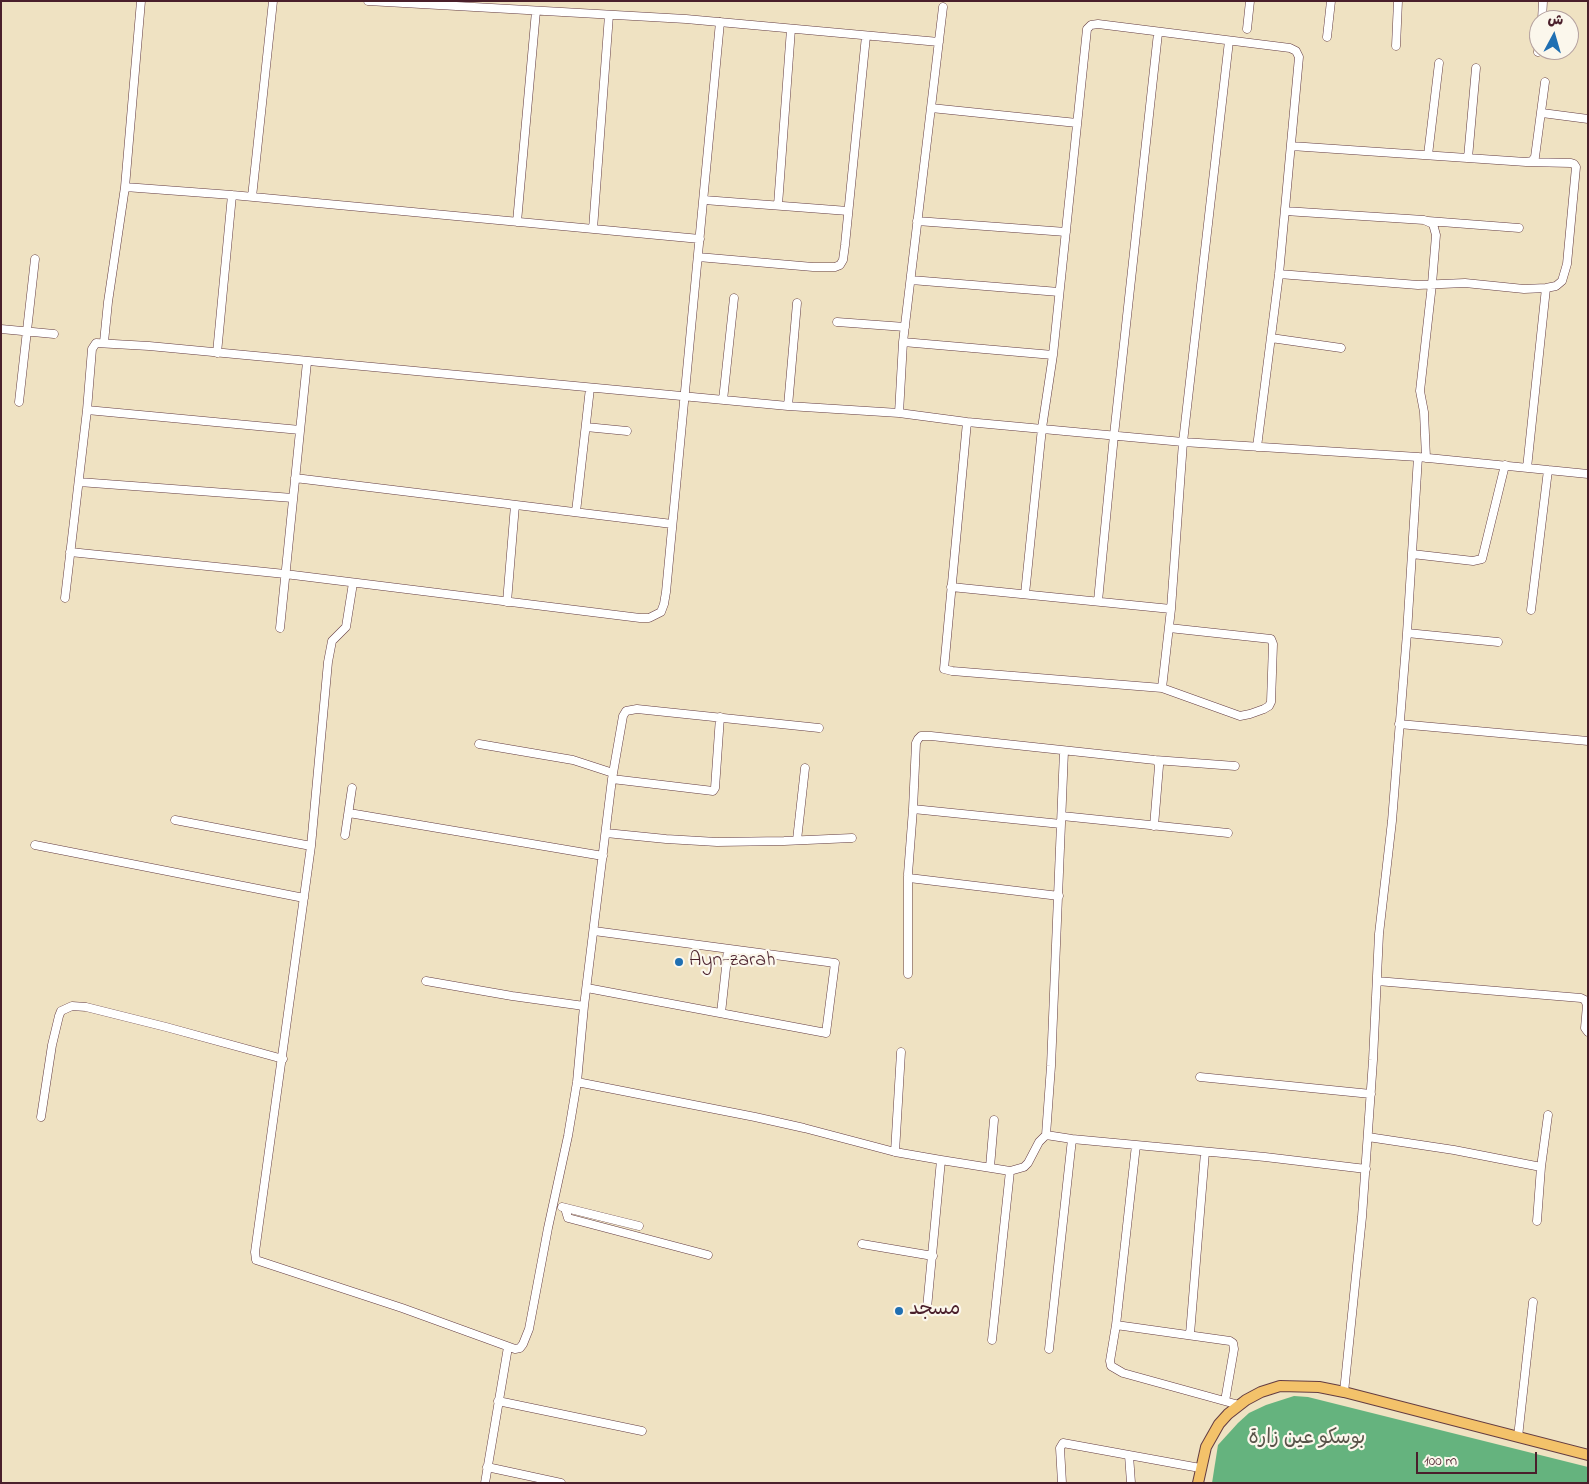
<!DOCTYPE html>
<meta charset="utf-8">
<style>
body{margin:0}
#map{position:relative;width:1589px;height:1484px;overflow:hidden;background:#efe2c2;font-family:"Indie Flower","Playpen Sans Arabic",sans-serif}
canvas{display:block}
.frame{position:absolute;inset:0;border:2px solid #4a1f2b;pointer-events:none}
.north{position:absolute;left:1529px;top:10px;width:50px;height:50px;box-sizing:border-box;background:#fbf7ec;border:1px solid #b4a19f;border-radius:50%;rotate:6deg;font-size:14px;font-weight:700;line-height:20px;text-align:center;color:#4a1f2b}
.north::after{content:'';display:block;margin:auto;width:18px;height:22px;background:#1f6fb2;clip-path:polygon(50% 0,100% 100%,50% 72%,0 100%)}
.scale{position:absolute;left:1416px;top:1452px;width:121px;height:22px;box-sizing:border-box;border:2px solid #4a1f2b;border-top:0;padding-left:6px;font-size:15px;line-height:18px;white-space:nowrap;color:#4a1f2b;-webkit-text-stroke:4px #fbf7ec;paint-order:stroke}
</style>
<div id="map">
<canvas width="1589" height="1484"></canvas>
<div class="frame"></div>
<div class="north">ش</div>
<div class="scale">100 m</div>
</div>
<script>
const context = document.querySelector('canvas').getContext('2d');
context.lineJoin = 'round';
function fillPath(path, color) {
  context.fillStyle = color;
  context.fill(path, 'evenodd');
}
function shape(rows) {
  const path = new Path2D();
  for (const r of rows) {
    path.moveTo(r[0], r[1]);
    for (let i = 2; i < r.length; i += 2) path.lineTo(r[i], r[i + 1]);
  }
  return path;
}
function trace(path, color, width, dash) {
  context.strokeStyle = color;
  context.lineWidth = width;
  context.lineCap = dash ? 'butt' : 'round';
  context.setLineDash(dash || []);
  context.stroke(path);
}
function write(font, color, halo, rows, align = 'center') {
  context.font = font + ' "Indie Flower","Playpen Sans Arabic",sans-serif';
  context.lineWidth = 4.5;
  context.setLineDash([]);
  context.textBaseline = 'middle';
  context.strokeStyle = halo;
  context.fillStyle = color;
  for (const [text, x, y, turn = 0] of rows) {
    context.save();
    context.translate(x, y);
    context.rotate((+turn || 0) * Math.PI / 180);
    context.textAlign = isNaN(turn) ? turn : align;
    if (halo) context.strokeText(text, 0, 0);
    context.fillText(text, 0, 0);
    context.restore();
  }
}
const forest = shape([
 [1294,1396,1308,1397,1588,1467,1588,1483,1212,1483,1218,1445,1238,1423,1249,1413,1266,1405]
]);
const minor = shape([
 [368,1,686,19,939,42],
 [1542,20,1543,1],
 [1247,29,1250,1],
 [1327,37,1331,1],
 [1396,46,1398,1],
 [1538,52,1539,45],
 [931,108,1077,123],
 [1542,113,1588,119],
 [1291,146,1526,162,1532,161,1535,157,1545,82],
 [1428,155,1439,63],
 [1468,158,1476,68],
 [125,187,232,195,700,239],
 [252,197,273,1],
 [704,200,848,211],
 [778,205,791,29],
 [1285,211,1424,220,1433,224,1436,235,1432,284,1420,391,1424,412,1426,458],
 [917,221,1066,232],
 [1428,221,1519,228],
 [517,222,536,11],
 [593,229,609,15],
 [698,257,813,267,835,267,840,265,843,260,845,245,866,36],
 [1279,274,1418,285,1465,283,1524,289,1546,288,1556,286,1562,281,1567,264,1576,167,1574,164,1571,163,1526,162],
 [911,280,1059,292],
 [837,322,905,327],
 [1,329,54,334],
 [1271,338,1341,348],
 [104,342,108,302,125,187,141,1],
 [903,342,1053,355],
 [217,353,232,195],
 [723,400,734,298],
 [19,402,35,259],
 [788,406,797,303],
 [87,410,300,430],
 [899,413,903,342,943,7],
 [967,422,944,669,952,671,1162,688,1171,609,1183,442,1229,41],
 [586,427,627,431],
 [1527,468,1546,288],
 [295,478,672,524],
 [79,482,293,498],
 [576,512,590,388],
 [70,552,285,574,640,618,649,618,661,612,664,604,666,592,720,22],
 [1412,554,1473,561,1482,559,1505,465],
 [951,587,1171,609],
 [1025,594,1042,428,1053,355,1087,29,1091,25,1098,24,1290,48,1296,51,1299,57,1279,274,1257,447],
 [65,598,87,410,92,349,96,343,149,346,788,406,899,413,967,422,1183,442,1418,457],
 [1098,601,1114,435,1158,33],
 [507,602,515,505],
 [1531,610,1548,470],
 [280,628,307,362],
 [1407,633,1498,642],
 [1162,688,1240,716,1250,714,1264,709,1269,706,1271,702,1273,644,1271,639,1169,628],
 [1399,724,1588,741],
 [479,744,573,760,613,773],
 [612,779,713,791,715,788,720,717],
 [913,809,908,874,909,878,1059,896],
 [349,813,603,856],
 [1062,816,1228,833],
 [175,820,311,846,255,1252,256,1260,402,1308,515,1349,520,1348,523,1344,529,1329,548,1228,568,1136,577,1082,584,1006,612,779,623,716,626,711,637,709,819,728],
 [1061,824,913,809,916,743,918,739,921,736,931,736,1155,760,1235,766],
 [1154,826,1159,766,1159,763,1155,760],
 [606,833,666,839,717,842,784,841,852,838],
 [345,835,352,788],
 [797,840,805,768],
 [35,845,304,898],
 [311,846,328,662,332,641,346,627,353,583],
 [908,974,908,876],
 [426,981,512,996,584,1006],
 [1377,981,1581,998,1585,1000,1587,1005,1585,1028,1588,1032],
 [587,988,826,1033,835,963,594,931],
 [721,1013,728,949],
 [1200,1077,1371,1094],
 [577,1082,755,1117,804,1128,895,1152,941,1160,1010,1171,1024,1167,1028,1163,1039,1142,1046,1135,1051,1066,1064,751],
 [41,1117,52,1045,59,1016,61,1011,72,1006,86,1007,166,1027,283,1059],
 [1046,1135,1072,1139,1265,1157,1366,1169],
 [1368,1137,1454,1150,1541,1167],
 [1136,1145,1116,1325,1110,1361,1111,1366,1123,1373,1239,1405],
 [895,1152,901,1052],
 [990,1167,994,1120],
 [562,1207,639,1226],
 [565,1208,568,1218,708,1255],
 [1537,1221,1541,1167,1548,1115],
 [862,1244,933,1256],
 [927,1308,941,1160],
 [1116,1325,1230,1341,1233,1343,1234,1349,1225,1401],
 [1190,1334,1205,1152],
 [992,1340,1010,1171],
 [1049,1349,1072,1139],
 [1344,1392,1362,1217,1373,1060,1379,934,1392,821,1407,633,1418,457,1588,474],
 [498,1401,642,1431],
 [1518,1437,1533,1302],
 [1129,1455,1131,1483],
 [487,1467,561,1483],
 [485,1483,508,1347],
 [1062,1483,1060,1448,1063,1443,1200,1468]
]);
const major = shape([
 [1198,1483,1206,1447,1219,1424,1228,1414,1246,1400,1261,1392,1280,1386,1319,1387,1344,1392,1588,1455]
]);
const markers = [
 [679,962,5,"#1f6fb2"],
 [899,1311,5,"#1f6fb2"]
];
const poiNames = [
 ["Ayn-zarah",689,962],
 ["مسجد",909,1311]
];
const parkNames = [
 ["بوسكو عين زارة",1307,1440]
];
fillPath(forest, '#65b37e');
trace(minor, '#633c42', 9);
trace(major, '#633c42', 12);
trace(minor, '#fff', 8);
trace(major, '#f3c26a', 10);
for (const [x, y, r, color] of markers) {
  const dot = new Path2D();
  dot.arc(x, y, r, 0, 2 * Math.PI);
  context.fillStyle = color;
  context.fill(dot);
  trace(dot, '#fbf7ec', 2);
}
write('20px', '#4a1f2b', '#fbf7ec', poiNames, 'left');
write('20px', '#59544a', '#fbf7ec', parkNames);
</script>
